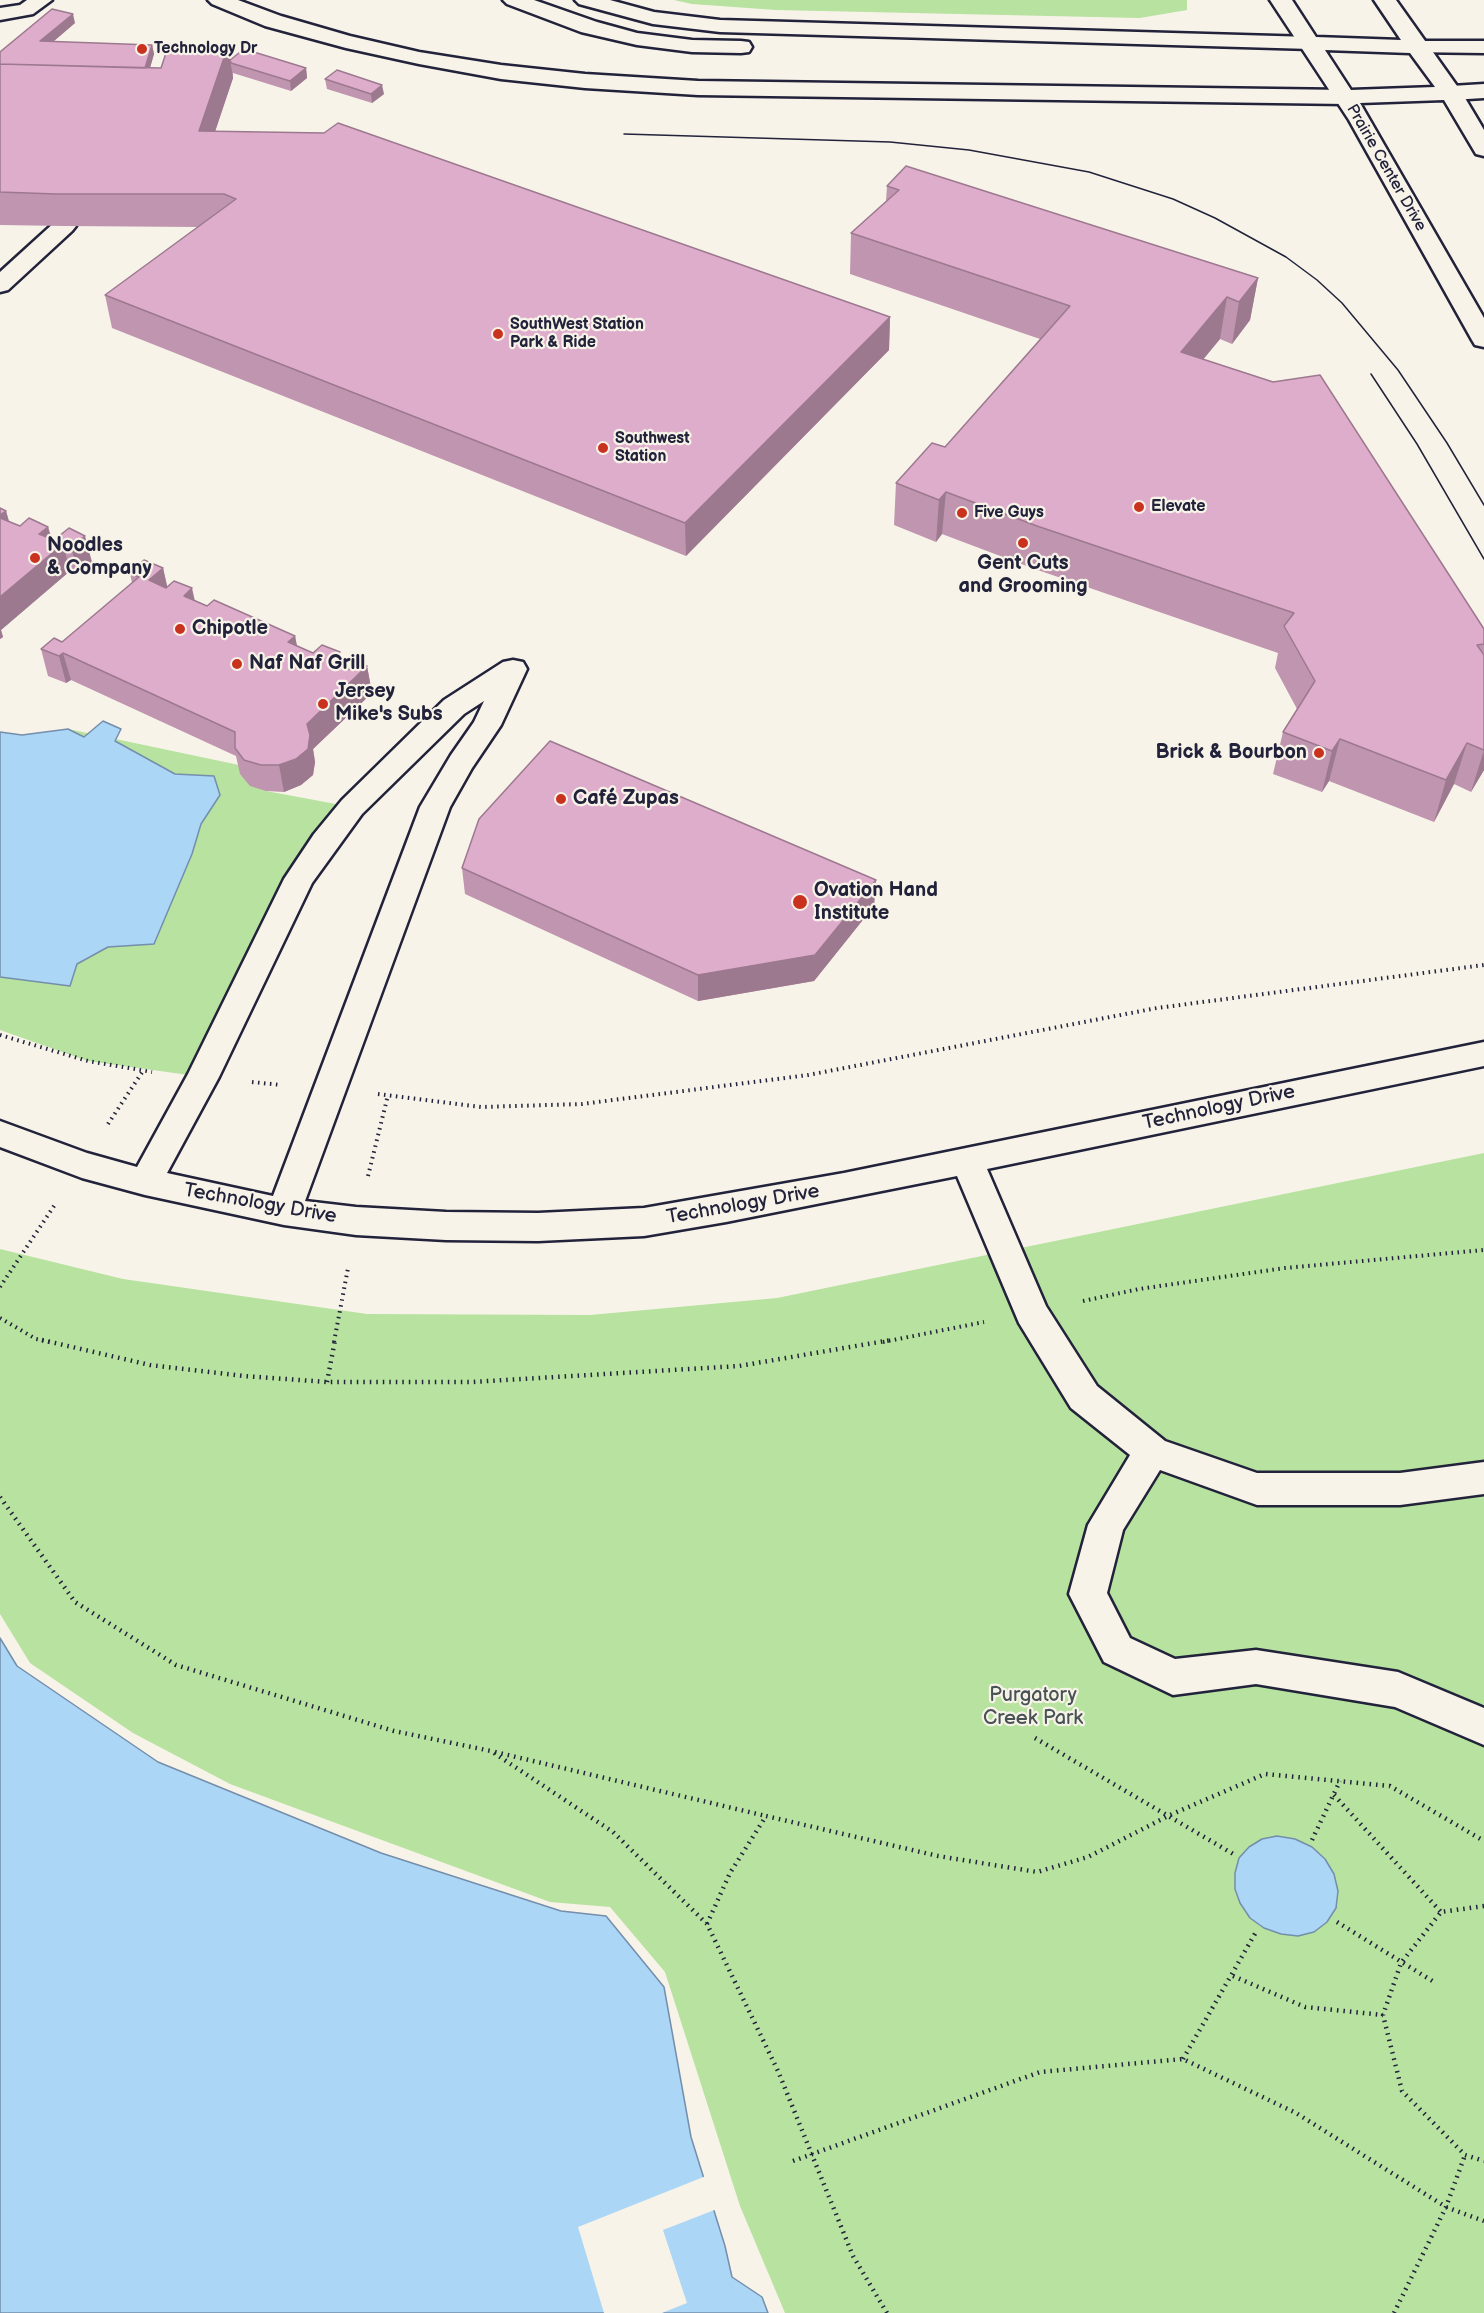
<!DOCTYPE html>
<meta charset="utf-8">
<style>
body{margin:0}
canvas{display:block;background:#f7f3e8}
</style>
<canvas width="1484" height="2313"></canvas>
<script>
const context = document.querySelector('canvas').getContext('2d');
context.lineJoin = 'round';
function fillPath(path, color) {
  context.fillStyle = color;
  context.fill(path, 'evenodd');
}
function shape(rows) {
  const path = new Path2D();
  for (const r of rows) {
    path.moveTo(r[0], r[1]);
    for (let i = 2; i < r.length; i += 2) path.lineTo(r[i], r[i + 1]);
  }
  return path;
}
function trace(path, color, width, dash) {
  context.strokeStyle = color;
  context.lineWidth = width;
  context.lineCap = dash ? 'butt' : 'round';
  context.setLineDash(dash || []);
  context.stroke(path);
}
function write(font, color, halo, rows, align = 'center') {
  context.font = font + ' "Balsamiq Sans",sans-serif';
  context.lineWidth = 4.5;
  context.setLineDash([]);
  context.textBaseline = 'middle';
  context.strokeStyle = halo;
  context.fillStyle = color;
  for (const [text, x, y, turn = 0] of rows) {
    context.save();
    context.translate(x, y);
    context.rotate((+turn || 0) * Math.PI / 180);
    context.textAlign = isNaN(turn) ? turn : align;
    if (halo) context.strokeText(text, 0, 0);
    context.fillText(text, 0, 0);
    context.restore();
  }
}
const green = shape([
 [674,0,1187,0,1187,10,1140,18,776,10,692,4],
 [68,729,239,765,266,791,352,807,203,1077,88,1061,0,1030,0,732,22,735],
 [1484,1153,1484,2313,785,2313,740,2206,665,1972,610,1907,550,1902,230,1784,133,1733,30,1663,0,1614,0,1249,123,1279,367,1314,590,1315,777,1298]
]);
const water = shape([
 [103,721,121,729,115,741,175,774,214,776,220,795,201,824,192,854,154,944,108,947,77,964,70,986,0,977,0,732,22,735,68,729,84,737,103,721],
 [0,1638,17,1666,158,1762,381,1853,561,1911,606,1916,664,1987,691,2137,725,2246,732,2277,762,2297,768,2313,0,2313,0,1638],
 [1277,1836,1295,1839,1312,1847,1325,1859,1334,1874,1338,1891,1336,1908,1327,1922,1314,1932,1298,1936,1281,1934,1264,1928,1250,1918,1240,1903,1235,1889,1235,1873,1239,1858,1249,1847,1262,1839,1277,1836]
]);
const pier = shape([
 [706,2176,717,2209,663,2230,687,2303,662,2313,604,2313,578,2227]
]);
const pathFar1 = shape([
 [0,1035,88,1061,152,1072],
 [252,1082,281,1085],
 [378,1094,481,1107,582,1104,808,1075,1157,1008,1484,965],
 [108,1124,143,1071],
 [368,1176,388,1095],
 [0,1287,56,1203],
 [1083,1301,1139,1289,1285,1268,1484,1250],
 [0,1318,36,1339,49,1342],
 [334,1342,348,1268],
 [883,1342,984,1322]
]);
const path = shape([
 [42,1340,150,1365,244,1376,327,1382,472,1382,739,1366,891,1340],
 [327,1382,335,1340],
 [0,1497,75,1602,176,1665,394,1731,491,1751,613,1832,707,1924,778,2071,853,2256,887,2313],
 [1035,1738,1235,1855],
 [495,1752,766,1816],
 [1334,1795,1441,1912],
 [1312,1840,1340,1781],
 [1484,1906,1441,1912,1401,1963,1383,2015,1402,2091,1465,2155,1484,2161],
 [1337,1922,1434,1982],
 [707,1924,730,1873,766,1816,938,1856,1037,1872,1088,1857,1170,1815,1265,1774,1390,1786,1484,1841],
 [1233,1976,1305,2007,1383,2015],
 [1183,2059,1256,1932],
 [793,2161,1040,2072,1183,2059,1296,2113,1446,2207,1484,2221],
 [1394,2313,1446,2207,1465,2155]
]);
const minor = shape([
 [27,0,52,0,33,14,0,20,0,8,20,5,27,0],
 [1416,41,1484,41,1484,53,1408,52,1405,47,1408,42,1416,41],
 [1484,84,1484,98,1451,100,1443,98,1440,93,1443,88,1451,86,1484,84],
 [64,219,72,221,76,226,72,231,8,290,0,292,0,272,56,221,64,219],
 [513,660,523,662,527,669,501,725,472,768,450,807,305,1201,356,1207,446,1212,538,1213,644,1208,844,1173,1484,1042,1484,1066,987,1169,1046,1306,1097,1386,1165,1441,1257,1473,1400,1473,1484,1462,1484,1494,1400,1505,1257,1505,1160,1470,1123,1530,1107,1593,1130,1638,1175,1659,1256,1650,1398,1672,1484,1708,1484,1745,1395,1707,1256,1684,1173,1695,1104,1662,1069,1594,1088,1525,1130,1455,1071,1408,1019,1323,957,1176,726,1222,644,1236,538,1241,446,1240,356,1235,284,1225,145,1195,82,1178,0,1147,0,1121,87,1153,137,1167,188,1074,284,879,314,834,342,800,444,700,503,662,513,660],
 [484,701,474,722,451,755,420,807,273,1196,167,1173,219,1077,312,883,362,814,464,714,484,701]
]);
const major = shape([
 [1270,0,1292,0,1316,37,1401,40,1374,0,1396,0,1462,93,1484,130,1484,156,1476,154,1444,100,1360,103,1484,318,1484,347,1475,345,1472,340,1349,120,1270,0],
 [1325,50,1410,53,1435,87,1351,90,1325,50]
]);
const highway = shape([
 [208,0,238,0,281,16,350,36,419,52,501,65,585,74,698,81,1346,90,1354,92,1357,97,1354,102,1346,104,698,95,585,88,501,79,419,64,346,48,265,26,212,4,208,0],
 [503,0,534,0,597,22,637,33,692,40,741,41,749,42,752,47,749,52,741,53,692,52,637,45,581,32,507,4,503,0],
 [575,0,610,0,654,12,720,20,1311,37,1319,38,1322,43,1319,48,1311,49,720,32,653,24,579,4,575,0]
]);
const tram = shape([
 [624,134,890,142,969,150,1089,172,1173,199,1215,218,1286,257,1317,280,1342,303,1398,370,1447,443,1484,505],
 [1371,374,1417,444,1484,559]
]);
const wall = shape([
 [75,23,53,42,152,45,154,54,150,68,161,68,228,46,230,60,306,68,307,78,291,91,233,73,233,78,215,132,890,317,889,350,686,556,112,328,105,295,198,227,64,226,0,225,0,52],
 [325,79,384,94,372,103,327,89],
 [887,186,1258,278,1250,320,1232,344,1220,339,1203,359,1484,629,1484,770,1471,792,1454,784,1434,822,1329,781,1322,792,1273,774,1283,732,1297,709,1275,668,1278,653,1032,568,942,534,936,542,894,525,896,483,945,447,1040,339,850,274,851,233,886,201],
 [6,511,9,521,20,526,48,527,52,539,54,540,69,528,92,562,78,574,70,571,1,630,3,637,0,639],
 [163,568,167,587,194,600,207,606,295,636,297,646,351,670,367,666,372,693,313,749,315,762,313,775,301,785,284,792,266,791,250,786,240,774,236,756,71,680,66,683,48,676,41,649,62,642,132,583,130,573],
 [462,868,876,880,874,906,814,981,698,1001,465,894]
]);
const shadedWall = shape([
 [73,14,75,23,42,51,40,41],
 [152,45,154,54,147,78,145,68],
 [228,46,233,78,204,164,199,131],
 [306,68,307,78,291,91,290,81],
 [382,85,384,94,372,103,371,94],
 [1258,278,1250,320,1232,344,1239,302],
 [1227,297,1220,339,1175,394,1181,352],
 [890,317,889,350,686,556,685,523],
 [946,492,942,534,936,542,939,500],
 [6,511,13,537,0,525,0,515],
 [48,527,55,551,63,544,70,571,1,630,3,637,0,639,0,597,39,534],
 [85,536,92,562,78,574,71,547],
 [163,568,169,594,149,580],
 [192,588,198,615,184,596],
 [295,636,300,662,288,642],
 [340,652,344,679,331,661],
 [63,653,71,680,66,683,59,656],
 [367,666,372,693,313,749,315,762,313,775,301,785,284,792,279,765,307,724],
 [1340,739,1329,781,1322,792,1332,751],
 [1467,743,1454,784,1434,822,1446,780],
 [1484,749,1484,770,1471,792,1484,750],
 [876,880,874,906,814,981,698,1001,698,975]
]);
const building = shape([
 [52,9,73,14,40,41,152,45,145,68,0,64,0,52,52,9],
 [169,44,228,46,199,131,324,133,338,123,890,317,685,523,105,295,236,199,224,194,56,194,0,192,0,64,161,68,169,44],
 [244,49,306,68,290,81,231,63,230,60,244,49],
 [337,70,382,85,371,94,325,79,337,70],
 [906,166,1258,278,1239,302,1227,297,1181,352,1273,382,1320,375,1484,629,1484,644,1477,645,1484,655,1484,750,1467,743,1446,780,1340,739,1332,751,1283,732,1315,681,1284,626,1294,613,1037,526,946,492,939,500,896,483,932,443,945,447,1070,306,851,233,899,190,887,186,906,166],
 [0,508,6,511,0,515,0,508],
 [0,518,20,526,29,518,48,527,39,534,54,540,69,528,85,536,71,547,63,544,0,597,0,518],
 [144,560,163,568,149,580,166,588,174,581,192,588,184,596,207,606,214,600,295,636,288,642,313,653,322,645,340,652,331,661,351,670,358,662,367,666,307,724,310,735,308,749,296,759,279,765,261,765,244,760,235,748,235,732,63,653,59,656,41,649,54,638,62,642,139,577,130,573,144,560],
 [550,741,876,880,815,955,698,975,462,868,479,819,550,741]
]);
const markers = [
 [142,49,6,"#c8321e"],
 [498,334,6,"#c8321e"],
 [603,448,6,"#c8321e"],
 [1139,507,6,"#c8321e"],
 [962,513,6,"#c8321e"],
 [1023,543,6,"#c8321e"],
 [35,558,6,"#c8321e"],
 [180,629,6,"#c8321e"],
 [237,664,6,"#c8321e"],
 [323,704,6,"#c8321e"],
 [1319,753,6,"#c8321e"],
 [561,799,6,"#c8321e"],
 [800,902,8,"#c8321e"]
];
const farPoinames = [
 ["Technology Dr",154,49],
 ["SouthWest Station",510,325],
 ["Park & Ride",510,343],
 ["Southwest",615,439],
 ["Station",615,457],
 ["Elevate",1151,507],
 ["Five Guys",974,513]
];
const farStreetnames = [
 ["Prairie Center Drive",1386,168,60]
];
const poiNames = [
 ["Noodles",47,546],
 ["& Company",47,569],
 ["Gent Cuts",1023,564,"center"],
 ["and Grooming",1023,587,"center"],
 ["Chipotle",192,629],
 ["Naf Naf Grill",249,664],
 ["Jersey",335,692],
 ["Mike's Subs",335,715],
 ["Brick & Bourbon",1307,753,"right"],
 ["Café Zupas",573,799],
 ["Ovation Hand",814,891],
 ["Institute",814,914]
];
const streetNames = [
 ["Technology Drive",1219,1108,-12],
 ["Technology Drive",260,1204,10],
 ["Technology Drive",743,1205,-10]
];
const parkNames = [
 ["Purgatory",1033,1696],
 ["Creek Park",1033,1719]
];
fillPath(green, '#b7e29f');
fillPath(water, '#abd6f6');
trace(water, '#748eab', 1.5);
fillPath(pier, '#f7f3e8');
trace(minor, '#22223b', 5);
trace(major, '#22223b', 5);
trace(highway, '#22223b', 5);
trace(pathFar1, '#22223b', 4, [1.5, 4.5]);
trace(path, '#22223b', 4.5, [1.5, 5]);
fillPath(minor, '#f7f3e8');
fillPath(major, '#f7f3e8');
fillPath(highway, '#f7f3e8');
trace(tram, '#22223b', 1.5);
fillPath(wall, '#c095af');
fillPath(shadedWall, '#9c798f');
fillPath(building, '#dfadcc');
trace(building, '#9c798f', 1.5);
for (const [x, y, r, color] of markers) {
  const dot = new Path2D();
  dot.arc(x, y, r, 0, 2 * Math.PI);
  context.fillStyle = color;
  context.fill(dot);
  trace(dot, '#f7f3e8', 2);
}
write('bold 16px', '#22223b', '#f7f3e8', farPoinames, 'left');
write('16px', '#22223b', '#f7f3e8', farStreetnames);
write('bold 20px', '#22223b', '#f7f3e8', poiNames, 'left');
write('20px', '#22223b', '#f7f3e8', streetNames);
write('20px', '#475254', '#f7f3e8', parkNames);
</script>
